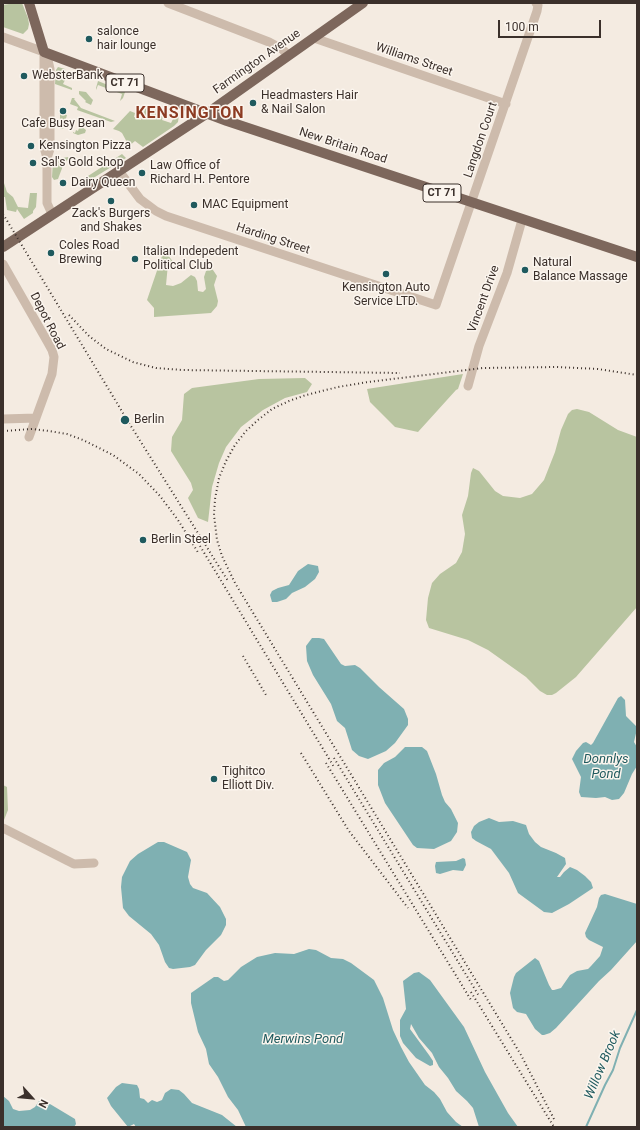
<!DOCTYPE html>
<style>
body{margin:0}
#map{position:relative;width:640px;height:1130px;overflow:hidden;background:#f4ebe1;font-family:Roboto,sans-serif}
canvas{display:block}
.frame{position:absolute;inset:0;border:4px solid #3b302b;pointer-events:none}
.north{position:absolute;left:12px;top:1078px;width:40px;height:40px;-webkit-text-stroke:3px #fbf5ee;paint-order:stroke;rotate:117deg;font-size:11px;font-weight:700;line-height:16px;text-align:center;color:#3b302b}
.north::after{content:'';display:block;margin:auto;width:14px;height:18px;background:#3b302b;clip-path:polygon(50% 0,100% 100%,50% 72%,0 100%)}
.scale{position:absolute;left:498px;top:20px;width:103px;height:18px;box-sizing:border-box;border:2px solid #3b302b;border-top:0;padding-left:5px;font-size:12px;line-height:14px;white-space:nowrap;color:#3b302b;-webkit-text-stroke:3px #fbf5ee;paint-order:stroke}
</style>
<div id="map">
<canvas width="640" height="1130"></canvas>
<div class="frame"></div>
<div class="north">N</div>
<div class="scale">100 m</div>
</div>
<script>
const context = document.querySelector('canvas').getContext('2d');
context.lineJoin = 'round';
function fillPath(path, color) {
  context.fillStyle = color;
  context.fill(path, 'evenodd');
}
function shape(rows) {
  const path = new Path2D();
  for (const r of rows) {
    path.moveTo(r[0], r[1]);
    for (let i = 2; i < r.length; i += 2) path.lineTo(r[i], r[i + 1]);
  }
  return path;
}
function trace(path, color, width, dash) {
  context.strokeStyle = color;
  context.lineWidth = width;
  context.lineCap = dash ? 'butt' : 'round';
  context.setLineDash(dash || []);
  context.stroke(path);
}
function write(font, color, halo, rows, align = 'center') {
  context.font = font + ' Roboto,sans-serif';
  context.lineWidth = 3;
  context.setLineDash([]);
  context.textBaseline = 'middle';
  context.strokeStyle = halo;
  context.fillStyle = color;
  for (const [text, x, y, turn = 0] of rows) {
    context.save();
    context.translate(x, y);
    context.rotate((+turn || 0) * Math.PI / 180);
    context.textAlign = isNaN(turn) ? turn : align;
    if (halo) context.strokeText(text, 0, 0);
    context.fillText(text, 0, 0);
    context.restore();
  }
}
const green = shape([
 [15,3,22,3,28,18,29,24,28,29,23,34,3,27,3,5],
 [58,67,65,69,66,73,74,77,74,78,67,76,63,84,72,88,72,90,55,84,56,70],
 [98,81,125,92,123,98,120,101,122,94,98,85,96,90,96,88],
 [79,91,86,92,91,98,93,100,91,105,85,102,86,101,79,94],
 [72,98,75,98,74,99,81,108,115,121,111,122,77,110,78,107,70,104],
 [146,107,164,112,162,120,171,123,176,113,179,114,178,122,174,126,143,147,135,141,129,146,122,133,119,131,113,129,130,111,135,113,134,117,141,120],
 [60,113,67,115,63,129,60,128],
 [82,127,86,130,85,133,78,135,73,133,73,132,75,133,76,130,78,131,79,128],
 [122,154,126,158,90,180,88,178,88,176],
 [68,157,69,159,64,163,58,179,54,180,52,177,53,160],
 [3,180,7,192,13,197,18,207,28,208,30,193,37,193,36,207,33,211,33,213,24,219,17,209,16,212,7,210,5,197,3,197],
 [164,250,174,263,168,264,166,285,173,286,181,283,191,275,195,277,197,281,198,291,203,292,206,289,204,277,206,271,211,267,217,276,214,285,218,301,217,306,211,313,154,317,154,308,147,300],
 [463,374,458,389,456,390,418,432,395,427,370,402,367,389],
 [305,378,312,384,307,392,285,398,263,410,241,427,226,447,219,463,212,487,208,522,198,518,188,498,193,490,191,483,171,451,172,437,182,420,184,394,192,388,259,379],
 [577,409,589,412,618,430,637,437,637,607,576,677,556,693,552,695,547,695,540,691,526,677,488,650,468,640,429,628,426,620,428,598,432,583,440,574,456,563,462,552,465,534,462,515,468,496,471,473,473,468,479,471,495,491,503,496,520,498,532,494,544,480,555,452,561,430,568,414,572,410],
 [3,785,7,787,8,810,4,820,3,820]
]);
const water = shape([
 [308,564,318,566,319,572,315,579,305,587,292,593,286,599,277,602,272,602,270,595,272,591,278,588,289,585,298,571],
 [312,638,319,638,324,639,341,664,345,666,355,665,360,668,379,687,404,709,408,719,408,725,395,743,386,751,368,759,359,756,352,750,345,728,337,721,331,704,313,675,307,661,306,646],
 [621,696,625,700,626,716,636,726,637,729,634,742,637,747,637,766,632,774,624,793,619,799,612,800,605,797,596,798,581,797,579,792,581,777,572,759,576,751,583,743,586,742,591,745,593,743,618,698],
 [405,747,422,747,427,751,436,774,442,795,445,802,451,809,458,823,457,832,451,841,434,849,417,848,413,845,385,803,378,785,378,770,384,763,395,757],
 [489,818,499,822,513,821,526,825,529,834,535,842,541,847,556,853,565,858,566,864,557,877,560,877,564,872,570,867,577,870,585,876,591,882,593,888,569,904,552,913,544,912,518,893,509,873,491,849,476,841,472,838,471,832,474,826,479,822],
 [158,842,164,842,187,852,191,860,188,877,190,884,193,888,207,893,220,907,226,919,226,925,221,935,206,950,195,965,190,967,173,969,169,968,165,962,159,945,151,934,129,916,123,908,121,887,122,877,130,861,138,854],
 [463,858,465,859,466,865,463,871,453,870,440,874,436,873,435,866,436,862,456,861],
 [605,894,637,904,637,941,611,970,599,981,556,1028,550,1033,544,1035,542,1035,535,1029,526,1014,517,1012,513,1008,510,993,514,977,516,973,535,958,539,961,549,985,552,990,554,990,561,988,570,975,577,971,588,969,591,966,600,956,603,947,589,940,586,937,585,933,597,907,599,898,601,895],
 [309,949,316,950,331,958,343,959,351,963,374,980,383,998,393,1030,401,1047,409,1062,425,1085,434,1092,440,1099,447,1112,456,1122,463,1127,246,1127,238,1110,228,1097,218,1077,209,1064,206,1049,198,1032,191,1003,191,993,214,977,218,977,224,981,228,980,241,967,257,957,275,953,294,954],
 [419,972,430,980,464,1027,485,1072,508,1113,518,1127,479,1127,473,1108,467,1101,456,1091,448,1078,439,1067,432,1053,419,1038,411,1024,410,1029,429,1055,433,1061,433,1065,430,1066,416,1058,403,1043,400,1036,400,1020,406,1009,403,981,414,973],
 [122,1083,137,1085,139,1089,140,1098,144,1099,148,1103,152,1100,157,1102,162,1100,165,1093,171,1089,179,1090,184,1094,192,1103,222,1115,237,1127,136,1127,134,1124,128,1127,111,1106,107,1098,116,1087],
 [3,1096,9,1101,13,1109,19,1111,30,1110,35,1107,39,1101,45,1101,75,1119,76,1124,74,1127,3,1127]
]);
const stream = shape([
 [586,1127,605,1085,613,1070,620,1048,637,1010]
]);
const minor = shape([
 [168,3,269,42,282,49,288,55],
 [3,37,44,52],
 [314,38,506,104],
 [44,52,48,60,50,69,50,149,47,158,47,203,52,214],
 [44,54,44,147,47,158],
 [119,171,140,199,156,211,166,216,436,305,537,11,538,5,536,3],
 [3,264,47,341,52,350,54,357,52,374,29,437],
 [468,386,479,346,507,273,522,220],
 [3,419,36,418],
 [3,828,66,860,74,864,94,863]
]);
const major = shape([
 [29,3,44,52,227,121,637,257],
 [3,247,206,114,363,3]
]);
const rail = shape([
 [3,214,129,423,228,581],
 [69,315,89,336,106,349,133,362,156,368,182,370,400,373],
 [3,431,32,429,49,431,67,434,83,440,113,455,139,474,160,496,178,520,199,554],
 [200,546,334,767],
 [243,656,266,695],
 [301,753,349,831,408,908],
 [334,758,479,996],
 [326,763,471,1000],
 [471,992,554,1127],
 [554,1119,521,1055,235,583,222,556,217,540,214,515,215,499,219,478,226,461,235,445,246,431,258,420,272,409,289,401,306,395,338,387,368,382,483,368,557,367,598,369,637,375]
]);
const markers = [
 [89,39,4,"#1f5a5e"],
 [24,76,4,"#1f5a5e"],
 [253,103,4,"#1f5a5e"],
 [63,111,4,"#1f5a5e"],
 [31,146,4,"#1f5a5e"],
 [33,163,4,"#1f5a5e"],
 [142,173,4,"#1f5a5e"],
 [63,183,4,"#1f5a5e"],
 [111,201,4,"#1f5a5e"],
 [194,205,4,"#1f5a5e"],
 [51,253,4,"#1f5a5e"],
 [135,259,4,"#1f5a5e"],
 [525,270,4,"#1f5a5e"],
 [386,274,4,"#1f5a5e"],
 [125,420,5,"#1f5a5e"],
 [143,540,4,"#1f5a5e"],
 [214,779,4,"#1f5a5e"]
];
const shields = [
 [125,83,38],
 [442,193,38]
];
const shieldNames = [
 ["CT 71",125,83],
 ["CT 71",442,193]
];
const poiNames = [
 ["salonce",97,32],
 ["hair lounge",97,46],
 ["WebsterBank",32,76],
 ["Headmasters Hair",261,96],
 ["& Nail Salon",261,110],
 ["Cafe Busy Bean",63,124,"center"],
 ["Kensington Pizza",39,146],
 ["Sal's Gold Shop",41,163],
 ["Law Office of",150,166],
 ["Richard H. Pentore",150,180],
 ["Dairy Queen",71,183],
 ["MAC Equipment",202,205],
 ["Zack's Burgers",111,214,"center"],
 ["and Shakes",111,228,"center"],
 ["Coles Road",59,246],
 ["Brewing",59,260],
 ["Italian Indepedent",143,252],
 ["Political Club",143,266],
 ["Natural",533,263],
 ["Balance Massage",533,277],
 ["Kensington Auto",386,288,"center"],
 ["Service LTD.",386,302,"center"],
 ["Berlin",134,420],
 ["Berlin Steel",151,540],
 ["Tighitco",222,772],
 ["Elliott Div.",222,786]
];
const streetNames = [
 ["Williams Street",414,60,19],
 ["Farmington Avenue",257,62,-35],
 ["Langdon Court",481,140,-71],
 ["New Britain Road",343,146,18],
 ["Harding Street",273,239,18],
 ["Vincent Drive",484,299,-70],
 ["Depot Road",47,321,63]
];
const waterNames = [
 ["Donnlys",606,760],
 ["Pond",606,775],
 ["Merwins Pond",303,1040],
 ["Willow Brook",603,1065,-67]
];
const districtNames = [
 ["KENSINGTON",190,114]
];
fillPath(green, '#b8c4a0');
fillPath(water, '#7fb0b2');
trace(stream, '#7fb0b2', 2);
trace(minor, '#cdbbac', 9);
trace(major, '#7d675c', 10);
trace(rail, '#3b302b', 2, [1, 3]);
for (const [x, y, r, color] of markers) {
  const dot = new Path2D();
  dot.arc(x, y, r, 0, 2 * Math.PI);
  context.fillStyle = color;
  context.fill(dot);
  trace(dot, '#fbf5ee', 1.5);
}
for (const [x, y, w] of shields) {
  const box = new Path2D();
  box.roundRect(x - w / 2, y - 9, w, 18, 3);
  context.fillStyle = '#fbf5ee';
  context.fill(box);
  trace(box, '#3b302b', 1);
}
write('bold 11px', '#3b302b', null, shieldNames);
write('12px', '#3b302b', '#fbf5ee', poiNames, 'left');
write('12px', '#3b302b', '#fbf5ee', streetNames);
write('italic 13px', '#1f5a5e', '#fbf5ee', waterNames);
context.letterSpacing = '1px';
write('bold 16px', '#8c3b22', '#fbf5ee', districtNames);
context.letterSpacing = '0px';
</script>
